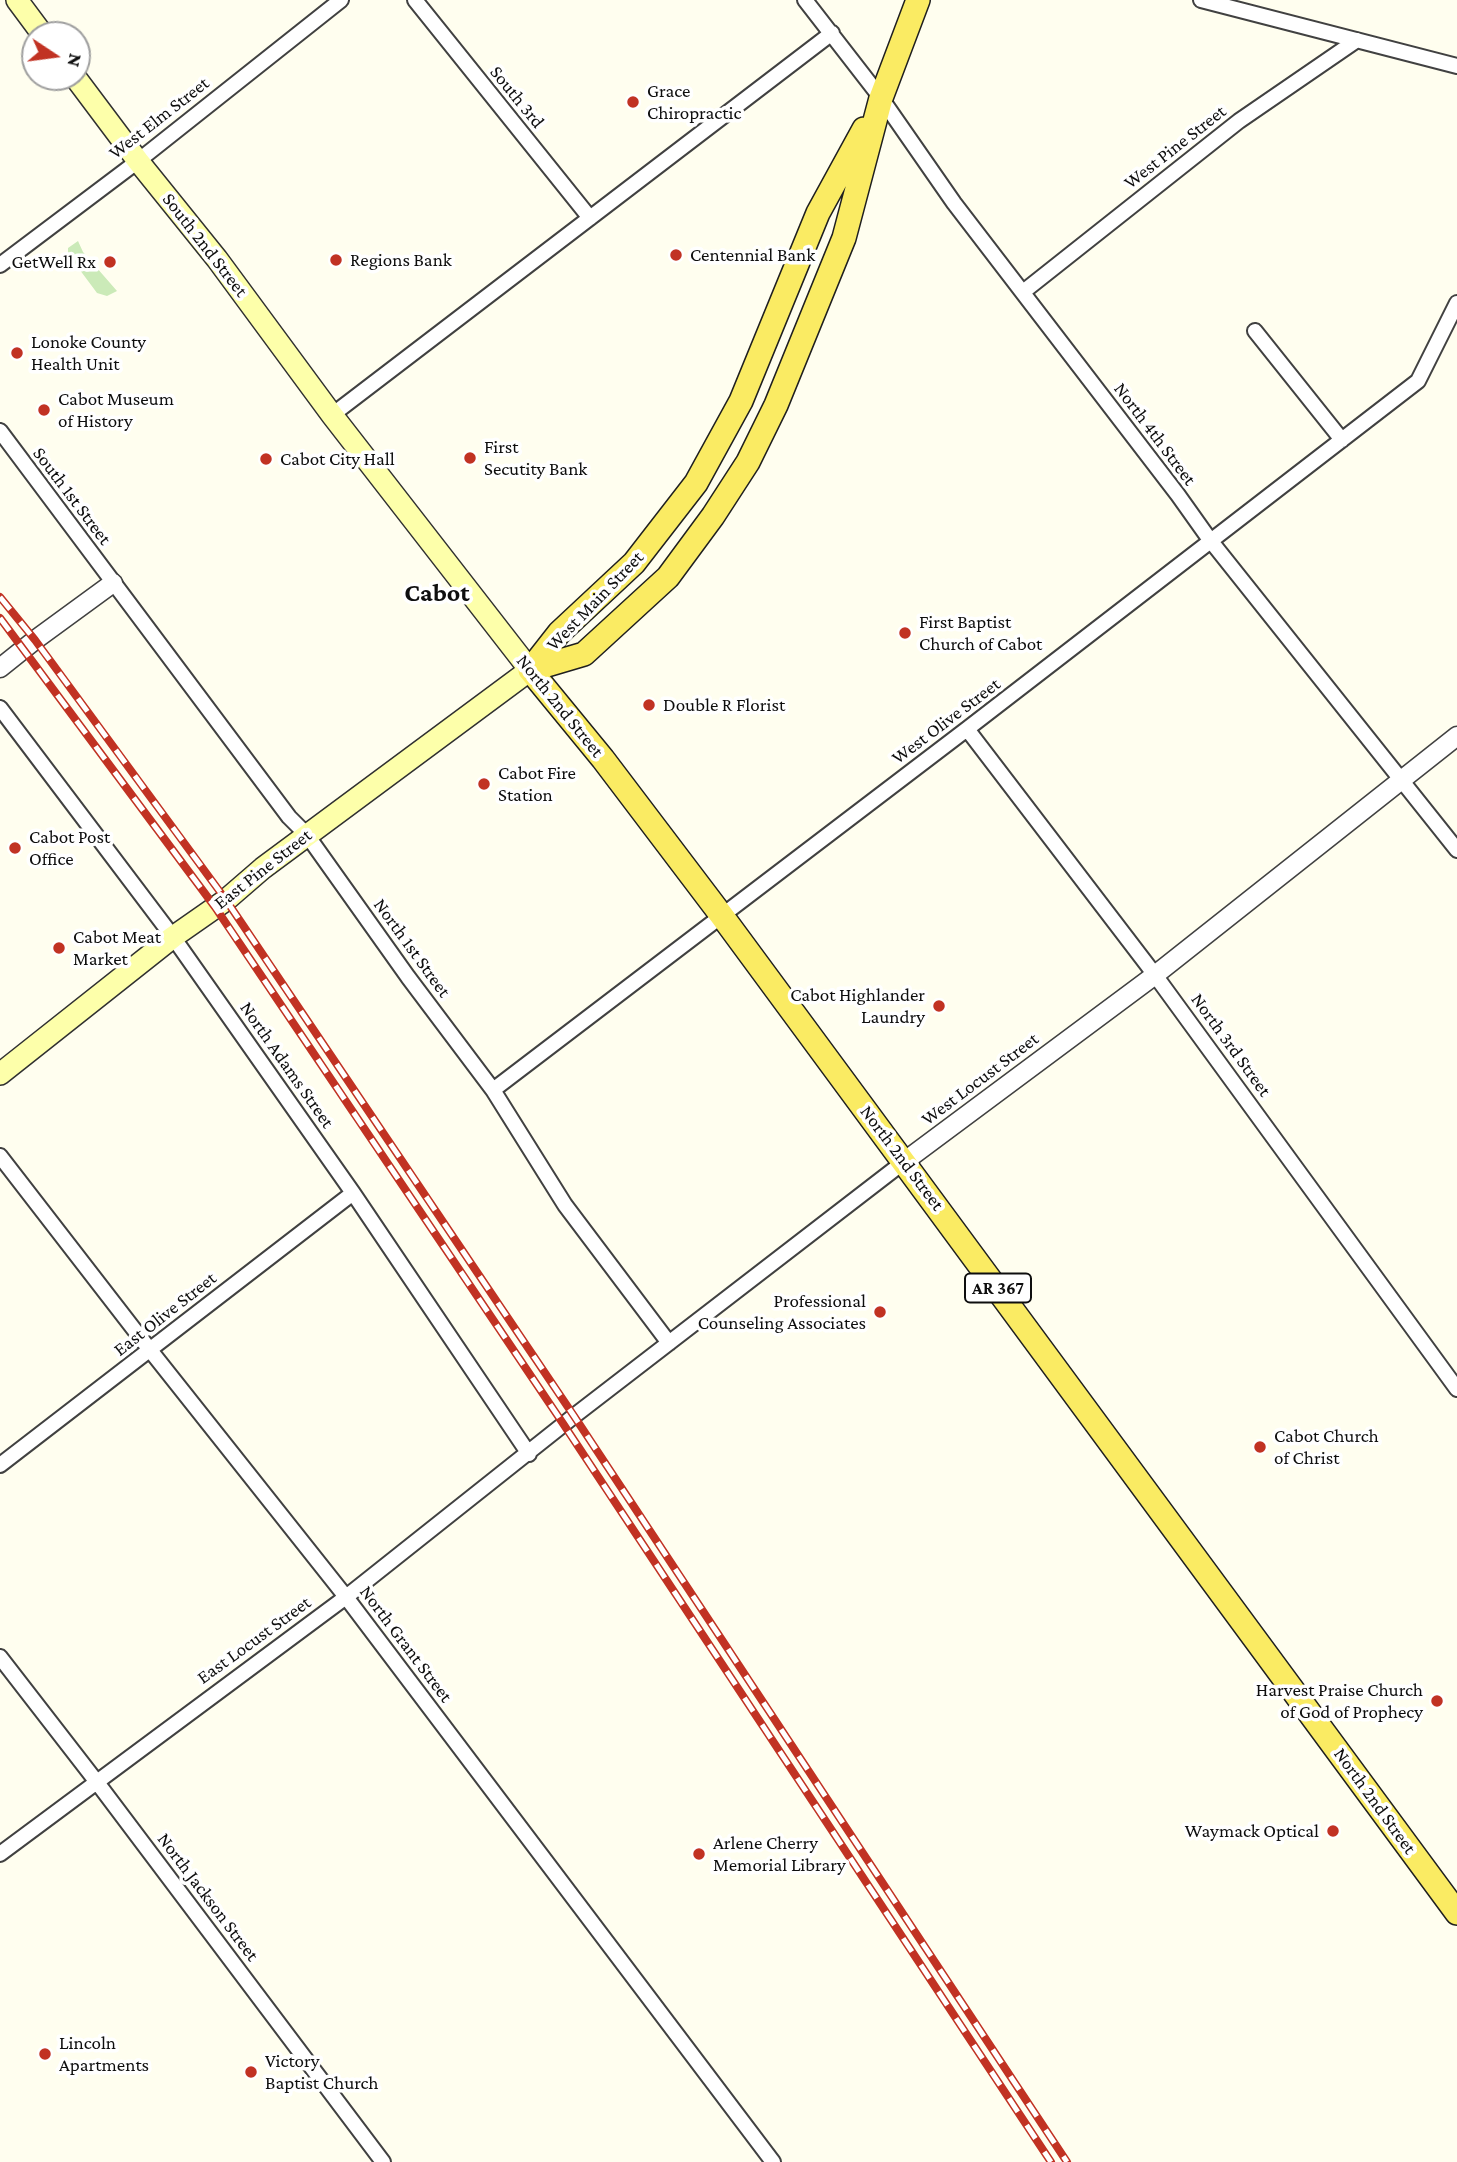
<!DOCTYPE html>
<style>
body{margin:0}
#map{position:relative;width:1457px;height:2162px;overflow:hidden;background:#fffeef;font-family:"Crimson Pro",serif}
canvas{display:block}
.north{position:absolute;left:21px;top:21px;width:70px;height:70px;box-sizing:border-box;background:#fff;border:2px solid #9f9f9f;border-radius:50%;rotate:103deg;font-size:19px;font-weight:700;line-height:28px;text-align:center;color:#0e0e0e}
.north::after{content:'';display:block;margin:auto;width:24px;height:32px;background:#c13223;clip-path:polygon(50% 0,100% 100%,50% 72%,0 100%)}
</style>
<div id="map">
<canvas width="1457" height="2162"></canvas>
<div class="north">N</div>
</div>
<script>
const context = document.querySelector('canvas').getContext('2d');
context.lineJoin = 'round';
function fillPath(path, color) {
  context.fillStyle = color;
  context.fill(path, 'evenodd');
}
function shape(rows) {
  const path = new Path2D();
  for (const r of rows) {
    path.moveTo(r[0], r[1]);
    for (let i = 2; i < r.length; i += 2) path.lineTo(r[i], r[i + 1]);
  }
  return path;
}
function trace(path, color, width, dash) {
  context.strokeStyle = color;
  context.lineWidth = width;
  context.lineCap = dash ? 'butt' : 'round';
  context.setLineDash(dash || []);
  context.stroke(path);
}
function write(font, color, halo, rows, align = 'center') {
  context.font = font + ' "Crimson Pro",serif';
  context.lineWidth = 7;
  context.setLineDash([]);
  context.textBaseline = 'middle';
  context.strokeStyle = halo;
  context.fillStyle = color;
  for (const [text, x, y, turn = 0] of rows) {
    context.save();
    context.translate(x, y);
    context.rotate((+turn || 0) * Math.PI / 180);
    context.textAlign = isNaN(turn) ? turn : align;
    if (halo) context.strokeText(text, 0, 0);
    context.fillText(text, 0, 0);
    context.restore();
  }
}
const green = shape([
 [78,241,83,252,117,291,107,296,97,293,68,254,68,248]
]);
const minor = shape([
 [415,0,590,218],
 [805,0,881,98,954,203,1178,495,1210,540,1457,850],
 [1201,0,1457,66],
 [0,265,138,161,341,0],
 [1023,292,1239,121,1357,40],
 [1255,331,1342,440],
 [332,415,832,33],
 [0,431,289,817,307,835,408,977,493,1090,565,1205,669,1343],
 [0,708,173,937,353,1193,529,1454],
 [967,729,1155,975,1457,1389],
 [493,1090,967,729,1418,381,1457,303],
 [0,1156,150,1350,346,1597,773,2162],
 [0,1465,353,1193],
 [0,1657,96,1781,383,2162],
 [0,1854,346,1597,574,1416,905,1161]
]);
const tertiary = shape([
 [0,668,35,640,113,583],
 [905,1161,1155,975,1457,736]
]);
const secondary = shape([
 [17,0,43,35],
 [0,1074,173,937,226,900,263,868,530,670,332,415,217,259,138,161,75,77]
]);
const primary = shape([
 [530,670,603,759,722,916,1457,1913],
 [530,670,584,654,668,577,713,516,748,462,776,405,844,238,881,98,918,0],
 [530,670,559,633,634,563,696,483,741,401,818,213,864,129]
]);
const rail = shape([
 [0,597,35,640,226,900,574,1416,1067,2162],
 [0,618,215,907,564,1425,1051,2162]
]);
const markers = [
 [633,102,7,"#c13223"],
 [676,255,7,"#c13223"],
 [336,260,7,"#c13223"],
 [110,262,7,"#c13223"],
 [17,353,7,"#c13223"],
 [44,410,7,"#c13223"],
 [470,458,7,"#c13223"],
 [266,459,7,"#c13223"],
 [905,633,7,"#c13223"],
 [649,705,7,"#c13223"],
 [484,784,7,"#c13223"],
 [15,848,7,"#c13223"],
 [59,948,7,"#c13223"],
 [939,1006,7,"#c13223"],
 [880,1312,7,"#c13223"],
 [1260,1447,7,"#c13223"],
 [1437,1701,7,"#c13223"],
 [1333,1831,7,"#c13223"],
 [699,1854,7,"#c13223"],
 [45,2054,7,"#c13223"],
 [251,2072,7,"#c13223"]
];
const shields = [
 [998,1288,66]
];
const shieldNames = [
 ["AR 367",998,1288]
];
const poiNames = [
 ["Grace",647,91],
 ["Chiropractic",647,113],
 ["Centennial Bank",690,255],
 ["Regions Bank",350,260],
 ["GetWell Rx",96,262,"right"],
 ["Lonoke County",31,342],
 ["Health Unit",31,364],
 ["Cabot Museum",58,399],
 ["of History",58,421],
 ["First",484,447],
 ["Secutity Bank",484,469],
 ["Cabot City Hall",280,459],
 ["First Baptist",919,622],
 ["Church of Cabot",919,644],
 ["Double R Florist",663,705],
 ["Cabot Fire",498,773],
 ["Station",498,795],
 ["Cabot Post",29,837],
 ["Office",29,859],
 ["Cabot Meat",73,937],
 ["Market",73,959],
 ["Cabot Highlander",925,995,"right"],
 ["Laundry",925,1017,"right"],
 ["Professional",866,1301,"right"],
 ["Counseling Associates",866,1323,"right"],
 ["Cabot Church",1274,1436],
 ["of Christ",1274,1458],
 ["Harvest Praise Church",1423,1690,"right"],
 ["of God of Prophecy",1423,1712,"right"],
 ["Waymack Optical",1319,1831,"right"],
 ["Arlene Cherry",713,1843],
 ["Memorial Library",713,1865],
 ["Lincoln",59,2043],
 ["Apartments",59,2065],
 ["Victory",265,2061],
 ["Baptist Church",265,2083]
];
const streetNames = [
 ["South 3rd",517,97,51],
 ["West Elm Street",159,118,-38],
 ["West Pine Street",1175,147,-38],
 ["South 2nd Street",205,245,52],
 ["North 4th Street",1155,434,53],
 ["South 1st Street",72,496,53],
 ["West Main Street",595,601,-46],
 ["North 2nd Street",560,706,51],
 ["West Olive Street",946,721,-37],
 ["East Pine Street",263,869,-38],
 ["North 1st Street",412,948,54],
 ["North 3rd Street",1231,1045,54],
 ["North Adams Street",287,1065,55],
 ["West Locust Street",980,1079,-37],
 ["North 2nd Street",902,1158,53],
 ["East Olive Street",165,1314,-38],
 ["East Locust Street",254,1640,-36],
 ["North Grant Street",406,1644,53],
 ["North 2nd Street",1375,1801,54],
 ["North Jackson Street",208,1897,53]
];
const districtNames = [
 ["Cabot",437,593]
];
fillPath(green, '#cbeab8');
trace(minor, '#414141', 18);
trace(tertiary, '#414141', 21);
trace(secondary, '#303030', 24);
trace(primary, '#1f1f1f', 26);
trace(minor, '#fff', 14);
trace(tertiary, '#fff', 18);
trace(secondary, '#fdffaa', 21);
trace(primary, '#faeb63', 23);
trace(rail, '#c13223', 8);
trace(rail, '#fff', 5, [16]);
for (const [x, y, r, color] of markers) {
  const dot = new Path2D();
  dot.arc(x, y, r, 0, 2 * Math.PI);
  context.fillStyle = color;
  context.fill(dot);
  trace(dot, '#fff', 2.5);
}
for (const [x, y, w] of shields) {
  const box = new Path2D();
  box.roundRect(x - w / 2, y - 14.5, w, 29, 5);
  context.fillStyle = '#fff';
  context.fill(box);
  trace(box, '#0e0e0e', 2);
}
write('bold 18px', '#0e0e0e', null, shieldNames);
write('19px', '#0e0e0e', '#fff', poiNames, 'left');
write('19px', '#0e0e0e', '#fff', streetNames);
write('bold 26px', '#0e0e0e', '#fff', districtNames);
</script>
